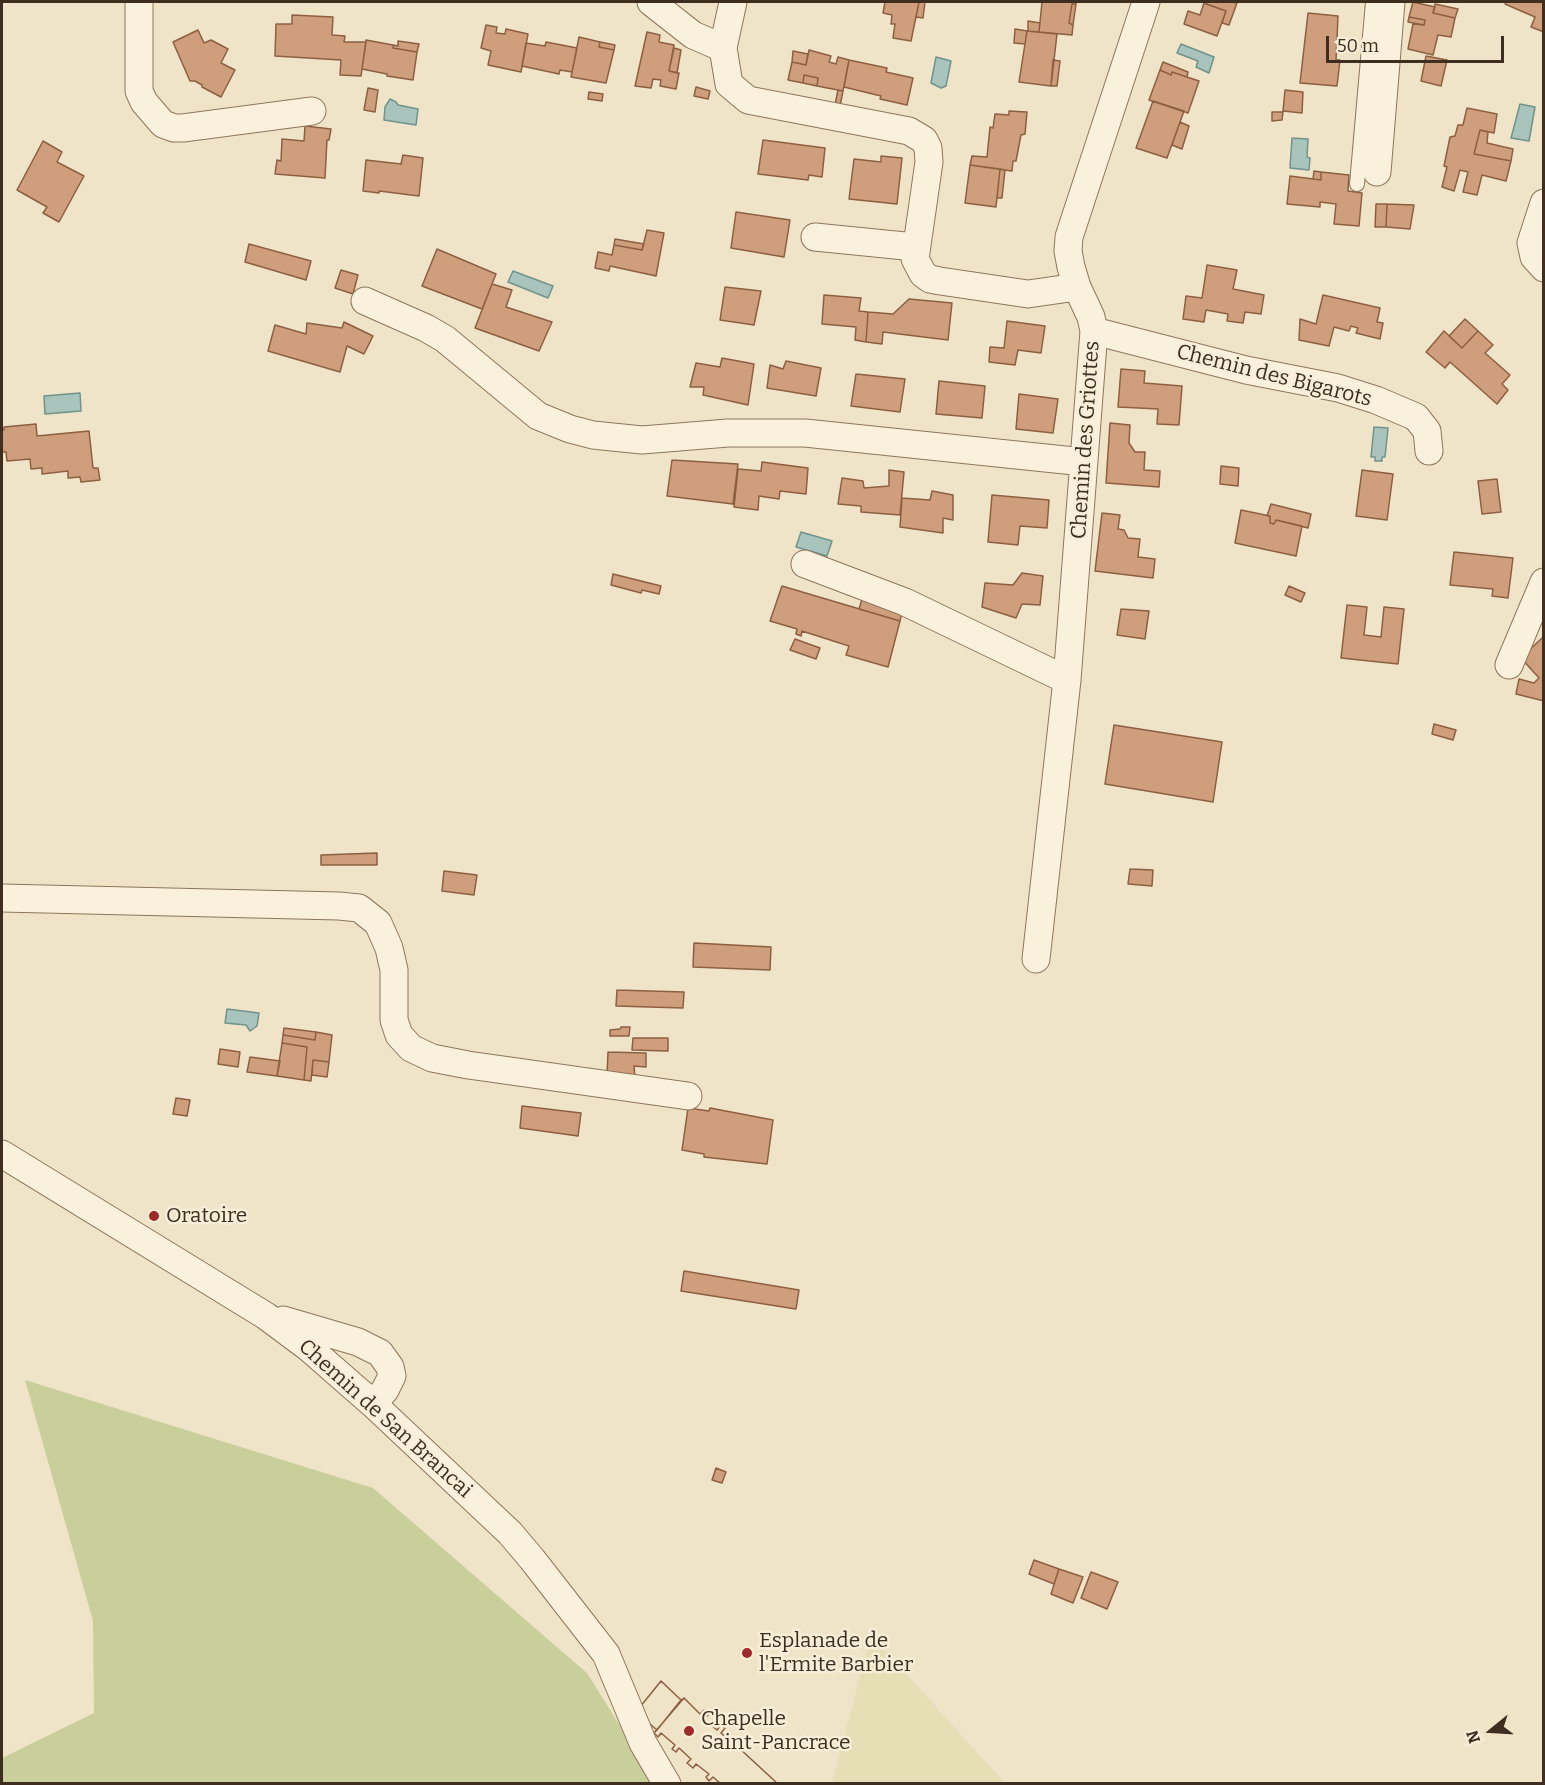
<!DOCTYPE html>
<style>
body{margin:0}
#map{position:relative;width:1545px;height:1785px;overflow:hidden;background:#f0e4c8;font-family:Bitter,serif}
canvas{display:block}
.frame{position:absolute;inset:0;border:3px solid #3d2e20;pointer-events:none}
.north{position:absolute;left:1461px;top:1701px;width:60px;height:60px;-webkit-text-stroke:4px #f7eed8;paint-order:stroke;rotate:252deg;font-size:16px;font-weight:700;line-height:24px;text-align:center;color:#3d2e20}
.north::after{content:'';display:block;margin:auto;width:21px;height:27px;background:#3d2e20;clip-path:polygon(50% 0,100% 100%,50% 72%,0 100%)}
.scale{position:absolute;left:1326px;top:36px;width:178px;height:27px;box-sizing:border-box;border:3px solid #3d2e20;border-top:0;padding-left:8px;font-size:18px;line-height:21px;white-space:nowrap;color:#3d2e20;-webkit-text-stroke:4px #f7eed8;paint-order:stroke}
</style>
<div id="map">
<canvas width="1545" height="1785"></canvas>
<div class="frame"></div>
<div class="north">N</div>
<div class="scale">50 m</div>
</div>
<script>
const context = document.querySelector('canvas').getContext('2d');
context.lineJoin = 'round';
function fillPath(path, color) {
  context.fillStyle = color;
  context.fill(path, 'evenodd');
}
function shape(rows) {
  const path = new Path2D();
  for (const r of rows) {
    path.moveTo(r[0], r[1]);
    for (let i = 2; i < r.length; i += 2) path.lineTo(r[i], r[i + 1]);
  }
  return path;
}
function trace(path, color, width, dash) {
  context.strokeStyle = color;
  context.lineWidth = width;
  context.lineCap = dash ? 'butt' : 'round';
  context.setLineDash(dash || []);
  context.stroke(path);
}
function write(font, color, halo, rows, align = 'center') {
  context.font = font + ' Bitter,serif';
  context.lineWidth = 5;
  context.setLineDash([]);
  context.textBaseline = 'middle';
  context.strokeStyle = halo;
  context.fillStyle = color;
  for (const [text, x, y, turn = 0] of rows) {
    context.save();
    context.translate(x, y);
    context.rotate((+turn || 0) * Math.PI / 180);
    context.textAlign = isNaN(turn) ? turn : align;
    if (halo) context.strokeText(text, 0, 0);
    context.fillText(text, 0, 0);
    context.restore();
  }
}
const farmland = shape([
 [871,1635,1005,1783,834,1783,833,1778]
]);
const green = shape([
 [25,1380,373,1488,587,1673,656,1783,2,1784,2,1758,94,1713,93,1621]
]);
const water = shape([
 [1181,44,1214,57,1209,73,1196,67,1198,61,1177,53,1181,44],
 [936,57,951,61,946,86,941,88,931,83,936,57],
 [390,99,396,102,398,105,418,109,416,125,384,120,385,107,390,99],
 [1520,104,1535,107,1529,141,1511,138,1520,104],
 [1292,138,1308,139,1307,157,1310,158,1309,170,1290,168,1292,138],
 [513,271,553,286,548,298,508,282,513,271],
 [80,393,81,411,45,414,44,396,80,393],
 [1374,427,1388,428,1385,457,1382,457,1382,461,1375,461,1375,457,1371,457,1374,427],
 [801,532,832,541,827,556,796,547,801,532],
 [227,1009,259,1013,257,1026,250,1031,246,1025,225,1023,227,1009]
]);
const building = shape([
 [885,2,919,2,911,41,893,38,895,24,891,24,892,15,883,13,885,2],
 [919,2,925,2,923,18,916,17,919,2],
 [1042,2,1076,2,1076,4,1072,4,1069,23,1073,25,1072,35,1039,32,1042,2],
 [1207,2,1231,2,1237,3,1229,25,1222,23,1226,11,1206,4,1207,2],
 [1413,2,1435,7,1433,13,1455,18,1451,37,1438,35,1433,55,1408,49,1413,24,1424,25,1425,20,1409,17,1413,2],
 [1506,2,1544,2,1544,32,1531,27,1535,17,1505,4,1506,2],
 [1204,3,1226,11,1217,36,1184,24,1188,11,1200,15,1204,3],
 [1072,4,1076,4,1073,25,1069,23,1072,4],
 [1435,4,1458,9,1455,18,1433,13,1435,4],
 [1308,13,1338,16,1336,60,1340,60,1337,86,1300,83,1308,13],
 [292,15,333,17,332,35,345,36,344,42,366,42,361,76,340,75,341,60,275,56,276,24,292,24,292,15],
 [1409,17,1425,20,1424,25,1408,22,1409,17],
 [1028,21,1040,23,1039,32,1028,31,1028,21],
 [486,25,497,27,496,33,505,34,506,29,528,34,521,72,488,65,491,51,481,48,486,25],
 [1015,29,1027,31,1025,44,1014,43,1015,29],
 [198,30,204,43,211,40,228,49,221,63,235,70,221,97,202,87,202,85,195,81,190,81,173,42,198,30],
 [1027,31,1057,34,1051,86,1019,82,1027,31],
 [647,32,660,35,659,42,674,45,669,71,679,73,676,89,660,86,661,80,653,79,651,88,635,86,647,32],
 [579,37,600,42,599,47,614,50,606,83,571,77,579,37],
 [366,40,393,45,393,48,417,52,413,80,387,76,387,74,362,69,366,40],
 [398,41,419,44,417,52,393,48,393,45,398,46,398,41],
 [546,42,577,48,572,72,560,70,559,74,522,66,526,43,545,46,546,42],
 [600,42,615,45,614,50,599,47,600,42],
 [674,48,681,50,677,73,669,71,674,48],
 [809,50,831,56,829,62,836,64,838,57,849,60,843,91,817,86,818,78,804,75,803,83,788,80,792,62,806,65,809,50],
 [793,51,808,54,806,65,792,62,793,51],
 [1426,56,1447,60,1441,86,1421,81,1426,56],
 [849,60,887,68,886,72,913,78,907,105,880,99,881,96,844,87,849,60],
 [1053,60,1060,61,1057,86,1051,86,1053,60],
 [1163,62,1188,72,1187,77,1172,72,1171,75,1160,70,1163,62],
 [1160,70,1171,75,1172,72,1199,81,1188,113,1149,100,1160,70],
 [804,75,818,78,817,86,803,83,804,75],
 [696,87,710,91,708,99,694,96,696,87],
 [368,88,378,90,375,112,364,110,368,88],
 [838,90,843,91,840,106,835,105,838,90],
 [1285,90,1303,92,1302,113,1283,111,1285,90],
 [589,92,603,94,602,101,588,99,589,92],
 [1153,101,1184,111,1167,158,1136,148,1153,101],
 [1467,108,1497,114,1494,133,1480,130,1474,154,1511,161,1506,181,1482,175,1477,195,1463,192,1468,172,1460,170,1454,191,1442,187,1447,167,1444,166,1450,137,1455,136,1458,125,1463,125,1467,108],
 [1009,111,1027,112,1025,134,1021,135,1016,161,1013,161,1012,171,970,165,972,156,987,157,990,127,993,128,995,114,1009,115,1009,111],
 [1272,112,1283,112,1282,120,1272,121,1272,112],
 [1180,122,1189,126,1182,149,1172,145,1180,122],
 [305,126,331,129,329,140,327,140,325,178,275,174,277,160,281,161,282,139,304,141,305,126],
 [1480,130,1488,132,1487,143,1513,149,1511,161,1474,154,1480,130],
 [763,140,825,148,822,177,809,175,808,180,758,174,763,140],
 [43,141,62,152,57,162,84,176,59,222,43,213,47,207,17,190,43,141],
 [403,155,423,158,419,196,379,191,379,193,363,191,366,160,401,164,403,155],
 [881,156,902,158,897,204,849,199,854,159,881,162,881,156],
 [970,165,1000,169,996,207,965,203,970,165],
 [1000,169,1005,170,1002,198,997,198,1000,169],
 [1314,171,1321,172,1321,180,1313,179,1314,171],
 [1321,172,1349,175,1348,191,1362,193,1359,226,1334,224,1336,204,1320,202,1320,207,1287,204,1290,176,1321,180,1321,172],
 [1376,204,1387,204,1386,227,1375,227,1376,204],
 [1387,204,1414,205,1410,229,1386,227,1387,204],
 [736,212,790,220,784,257,731,248,736,212],
 [647,230,664,233,656,276,610,266,609,271,595,268,598,252,612,255,614,245,642,250,647,230],
 [615,239,644,244,642,250,614,245,615,239],
 [249,244,311,261,306,280,245,262,249,244],
 [437,249,496,274,482,309,422,286,437,249],
 [1207,265,1237,270,1233,289,1264,295,1261,314,1245,312,1243,323,1227,321,1228,314,1206,310,1204,322,1183,319,1186,296,1202,298,1207,265],
 [341,270,358,275,353,294,335,288,341,270],
 [492,284,512,290,506,307,552,322,539,351,475,328,492,284],
 [725,287,761,291,754,325,720,320,725,287],
 [824,295,861,298,859,311,868,312,866,342,855,340,856,327,822,324,824,295],
 [1323,295,1380,308,1377,322,1383,323,1380,339,1356,333,1358,328,1351,326,1349,331,1334,327,1329,346,1299,340,1300,319,1316,324,1323,295],
 [909,299,952,303,948,340,883,332,882,344,866,342,868,312,893,314,909,299],
 [1465,319,1478,331,1462,348,1449,336,1465,319],
 [1007,321,1045,326,1041,353,1018,350,1015,365,989,362,990,347,1004,348,1007,321],
 [344,322,373,336,364,354,347,346,340,372,268,351,275,325,306,334,307,323,342,328,344,322],
 [1444,331,1462,348,1478,331,1493,345,1485,353,1510,375,1502,384,1508,390,1497,404,1450,362,1445,368,1426,352,1444,331],
 [722,358,754,364,748,405,703,395,704,387,690,387,696,363,720,367,722,358],
 [786,361,821,368,816,396,767,388,770,365,783,369,786,361],
 [1121,369,1145,371,1144,383,1182,386,1179,425,1157,424,1158,409,1118,407,1121,369],
 [856,374,905,379,900,412,851,406,856,374],
 [939,381,985,386,982,418,936,414,939,381],
 [1019,394,1058,399,1053,433,1016,429,1019,394],
 [1110,423,1130,425,1129,443,1135,452,1145,452,1144,470,1160,471,1159,487,1106,483,1110,423],
 [36,424,37,436,89,431,93,468,98,468,100,480,81,482,80,477,68,478,68,471,42,474,42,468,31,469,30,459,7,461,6,452,2,452,2,430,4,430,4,427,36,424],
 [672,460,738,464,733,504,667,496,672,460],
 [762,462,808,468,806,494,780,491,779,499,759,496,758,510,734,507,738,469,761,471,762,462],
 [1221,466,1239,468,1238,486,1220,484,1221,466],
 [889,470,904,472,900,515,861,512,861,506,838,504,842,478,863,481,864,488,889,486,889,470],
 [1362,470,1393,474,1387,520,1356,516,1362,470],
 [1497,479,1501,512,1482,514,1478,481,1497,479],
 [932,491,953,495,953,520,943,518,943,533,900,527,902,498,930,500,932,491],
 [992,495,1049,500,1047,528,1020,526,1018,545,988,542,992,495],
 [1271,504,1311,514,1308,528,1276,520,1274,524,1270,523,1270,516,1267,516,1271,504],
 [1241,510,1270,516,1270,523,1274,524,1276,520,1302,526,1296,556,1235,543,1241,510],
 [1102,513,1120,515,1118,529,1124,530,1128,538,1140,539,1138,557,1155,559,1153,578,1095,571,1102,513],
 [1454,552,1513,558,1508,598,1492,596,1493,589,1450,585,1454,552],
 [1022,573,1043,576,1040,605,1022,604,1016,618,982,607,985,583,1013,585,1022,573],
 [613,574,661,586,659,594,642,590,641,593,611,585,613,574],
 [782,586,900,621,888,667,846,655,849,646,802,631,801,636,796,634,797,629,770,621,782,586],
 [1289,586,1305,593,1301,602,1285,595,1289,586],
 [862,599,902,612,900,621,859,609,862,599],
 [1347,605,1367,607,1364,635,1381,637,1384,607,1404,609,1398,664,1341,658,1347,605],
 [1121,609,1149,611,1145,639,1117,635,1121,609],
 [1542,638,1544,640,1544,701,1516,694,1519,679,1534,683,1539,678,1521,658,1542,638],
 [795,639,820,648,816,659,790,650,795,639],
 [1434,724,1456,730,1453,740,1432,734,1434,724],
 [1114,725,1222,742,1213,802,1105,784,1114,725],
 [377,853,377,865,321,865,321,855,377,853],
 [1130,869,1153,870,1152,886,1128,884,1130,869],
 [444,871,477,875,474,895,442,891,444,871],
 [694,943,771,947,770,970,693,967,694,943],
 [617,990,684,992,683,1008,616,1006,617,990],
 [621,1027,630,1027,629,1036,610,1036,610,1030,620,1029,621,1027],
 [284,1028,316,1032,315,1040,283,1035,284,1028],
 [316,1032,332,1035,329,1062,313,1060,311,1081,304,1080,307,1047,282,1043,283,1035,315,1040,316,1032],
 [633,1038,668,1038,668,1051,632,1050,633,1038],
 [282,1043,307,1047,304,1080,277,1076,282,1043],
 [220,1049,240,1052,238,1067,218,1064,220,1049],
 [608,1052,646,1053,646,1067,634,1066,635,1077,607,1076,608,1052],
 [250,1057,280,1061,277,1076,247,1072,250,1057],
 [313,1060,329,1062,327,1077,312,1075,313,1060],
 [176,1098,190,1100,187,1116,173,1114,176,1098],
 [522,1106,581,1113,578,1136,520,1128,522,1106],
 [688,1108,709,1111,710,1108,773,1120,767,1164,704,1157,704,1154,682,1150,688,1108],
 [684,1271,799,1290,796,1309,681,1291,684,1271],
 [716,1468,726,1472,722,1483,712,1480,716,1468],
 [1034,1560,1059,1569,1054,1584,1029,1574,1034,1560],
 [1059,1569,1083,1577,1073,1603,1051,1594,1059,1569],
 [1091,1572,1118,1582,1107,1609,1081,1598,1091,1572],
 [661,1681,681,1700,684,1698,700,1714,704,1710,709,1714,704,1719,717,1730,721,1725,725,1728,721,1733,733,1744,738,1740,741,1743,739,1748,778,1784,721,1784,713,1777,709,1781,706,1777,709,1774,696,1764,693,1768,687,1763,691,1759,679,1748,676,1752,672,1749,675,1745,661,1733,658,1737,654,1733,657,1730,636,1712,661,1681],
 [661,1681,681,1700,657,1730,636,1712,661,1681],
 [684,1698,700,1714,704,1710,709,1714,704,1719,717,1730,721,1725,725,1728,721,1733,733,1744,738,1740,741,1743,739,1748,778,1784,721,1784,713,1777,709,1781,706,1777,709,1774,696,1764,693,1768,687,1763,691,1759,679,1748,676,1752,672,1749,675,1745,661,1733,658,1737,654,1733,684,1698]
]);
const lane = shape([
 [1357,184,1373,2]
]);
const street = shape([
 [139,2,139,91,144,102,163,124,174,128,183,128,312,111],
 [651,2,693,35,723,48],
 [733,2,723,48,729,84,748,100,909,131,924,140,928,148,929,162,915,259,923,274,930,279,940,281,1028,294,1077,287],
 [1377,172,1391,2],
 [1544,203,1531,243,1534,257,1544,268],
 [815,237,915,247],
 [365,301,426,328,445,339,538,416,570,429,593,435,642,440,728,433,805,433,1084,462],
 [1094,331,1246,370,1338,388,1376,400,1416,417,1427,431,1429,451],
 [805,564,905,602,1067,680],
 [1509,665,1544,582],
 [2,898,339,906,359,908,378,923,389,948,394,970,394,1020,399,1035,411,1048,432,1058,468,1065,688,1096],
 [1036,959,1067,680,1094,331,1091,317,1077,287,1071,267,1068,251,1069,237,1146,2],
 [2,1154,266,1316,309,1348,373,1404,510,1533,532,1559,606,1654,643,1743,667,1784],
 [283,1320,358,1342,380,1353,390,1367,392,1376,385,1390,373,1404]
]);
const markers = [
 [154,1216,6,"#9e2a2b"],
 [747,1653,6,"#9e2a2b"],
 [689,1731,6,"#9e2a2b"]
];
const streetNames = [
 ["Chemin des Bigarots",1274,376,14],
 ["Chemin des Griottes",1086,440,-86],
 ["Chemin de San Brancai",385,1419,42]
];
const poiNames = [
 ["Oratoire",166,1216],
 ["Esplanade de",759,1641],
 ["l'Ermite Barbier",759,1665],
 ["Chapelle",701,1719],
 ["Saint-Pancrace",701,1743]
];
fillPath(farmland, '#e6deb5');
fillPath(green, '#c9cf9b');
fillPath(water, '#a9c4bc');
trace(water, '#6f938a', 1.5);
fillPath(building, '#cf9f7d');
trace(building, '#8d5f41', 1.5);
trace(lane, '#8d765c', 16);
trace(street, '#8d765c', 29);
trace(lane, '#faf1dc', 14);
trace(street, '#faf1dc', 27);
for (const [x, y, r, color] of markers) {
  const dot = new Path2D();
  dot.arc(x, y, r, 0, 2 * Math.PI);
  context.fillStyle = color;
  context.fill(dot);
  trace(dot, '#f7eed8', 2);
}
write('21px', '#3d2e20', '#f7eed8', streetNames);
write('21px', '#3d2e20', '#f7eed8', poiNames, 'left');
</script>
